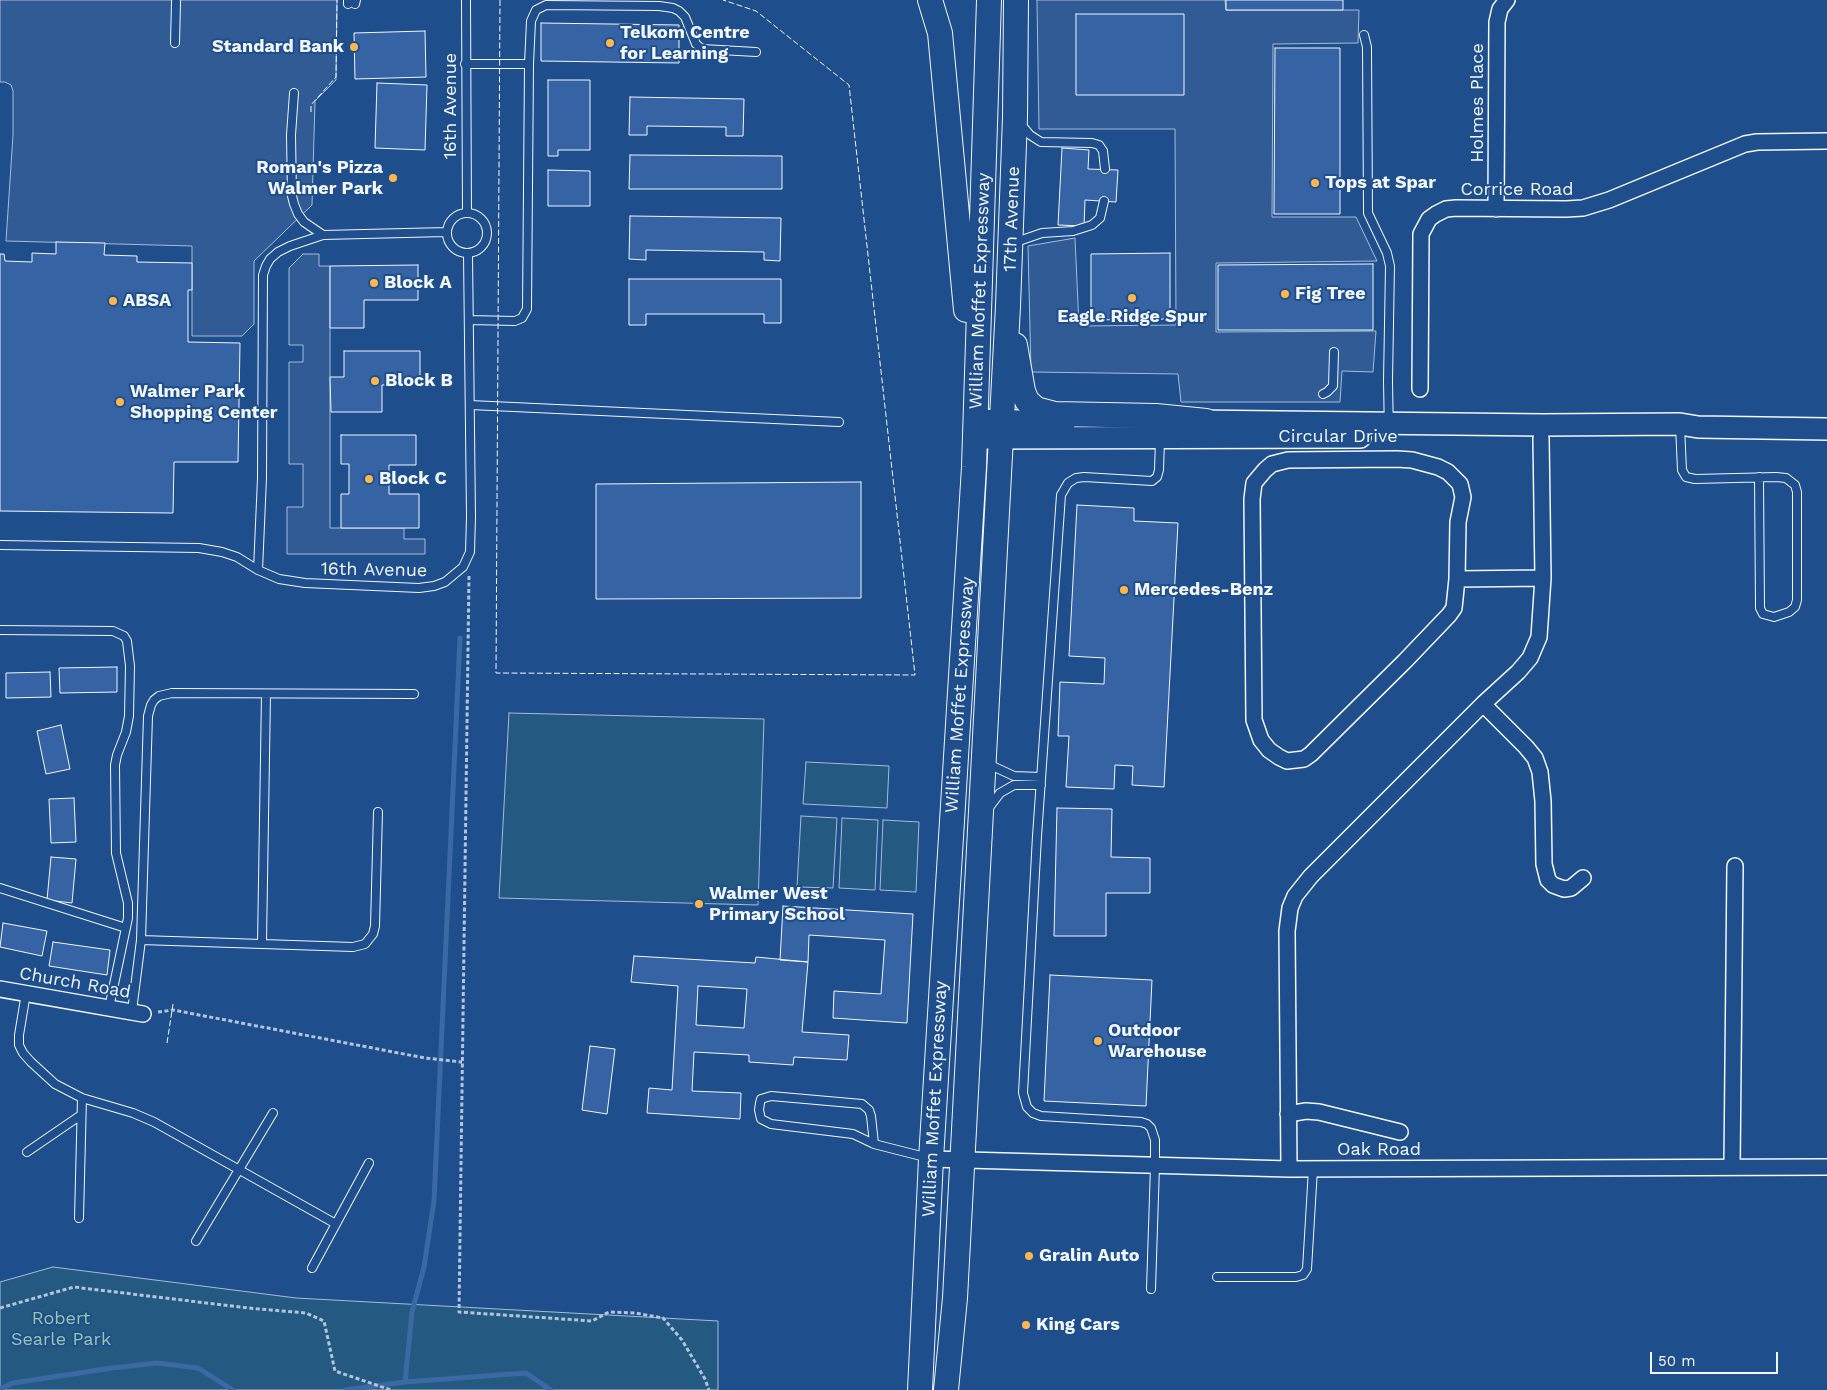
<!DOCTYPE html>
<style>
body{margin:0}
#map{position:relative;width:1827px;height:1390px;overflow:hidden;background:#1f4e8c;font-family:"Work Sans",sans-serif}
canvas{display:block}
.scale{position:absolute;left:1650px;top:1352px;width:128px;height:22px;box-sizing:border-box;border:2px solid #f2f6ff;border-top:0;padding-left:6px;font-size:15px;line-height:18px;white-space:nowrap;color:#f2f6ff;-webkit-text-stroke:4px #1f4e8c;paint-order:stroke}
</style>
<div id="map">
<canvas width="1827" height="1390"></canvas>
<div class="scale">50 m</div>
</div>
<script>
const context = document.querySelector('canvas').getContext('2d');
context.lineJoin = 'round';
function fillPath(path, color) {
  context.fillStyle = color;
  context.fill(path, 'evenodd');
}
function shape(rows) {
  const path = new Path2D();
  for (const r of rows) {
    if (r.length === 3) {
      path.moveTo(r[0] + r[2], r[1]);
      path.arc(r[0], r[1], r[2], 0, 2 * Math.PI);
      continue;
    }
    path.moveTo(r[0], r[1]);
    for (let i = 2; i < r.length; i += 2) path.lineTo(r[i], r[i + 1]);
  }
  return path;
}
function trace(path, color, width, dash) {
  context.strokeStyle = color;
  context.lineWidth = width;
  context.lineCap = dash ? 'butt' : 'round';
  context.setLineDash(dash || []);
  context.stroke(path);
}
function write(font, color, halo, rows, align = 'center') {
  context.font = font + ' "Work Sans",sans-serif';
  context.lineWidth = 4;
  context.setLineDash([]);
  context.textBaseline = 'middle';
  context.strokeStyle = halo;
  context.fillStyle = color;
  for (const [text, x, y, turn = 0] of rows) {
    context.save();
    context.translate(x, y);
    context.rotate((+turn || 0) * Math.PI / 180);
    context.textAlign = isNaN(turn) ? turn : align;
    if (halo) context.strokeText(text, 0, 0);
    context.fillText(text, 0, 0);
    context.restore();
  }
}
const green = shape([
 [509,713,764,719,758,905,499,898,509,713],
 [806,762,889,766,887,808,803,804,806,762],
 [801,816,837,818,833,888,797,887,801,816],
 [842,818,878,820,875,890,839,888,842,818],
 [883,820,919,822,916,892,880,890,883,820],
 [53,1267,296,1298,718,1321,718,1390,0,1390,0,1282,53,1267]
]);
const parking = shape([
 [0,0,337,0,336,80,315,101,312,205,254,261,254,324,242,336,192,336,192,246,6,241,13,135,13,91,11,85,5,82,0,82,0,0],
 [1037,0,1225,0,1226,10,1359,10,1358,43,1273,44,1272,217,1356,217,1377,261,1216,263,1216,332,1376,331,1373,372,1342,371,1340,402,1181,402,1178,374,1031,372,1028,246,1075,238,1079,326,1176,325,1175,129,1039,129,1037,0],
 [303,254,319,254,319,266,330,266,330,528,404,528,404,539,425,539,425,554,287,554,287,507,303,507,303,464,289,464,289,362,303,362,303,345,289,345,289,268,303,254]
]);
const stream = shape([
 [405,1382,412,1312,424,1267,434,1201,460,638],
 [0,1389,13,1383,112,1368,157,1363,198,1368,233,1390],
 [345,1390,405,1382,526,1373,551,1390]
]);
const building = shape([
 [1226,0,1343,0,1343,10,1226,10,1226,0],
 [1076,14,1184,14,1184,95,1076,95,1076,14],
 [541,23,679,25,679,63,541,61,541,23],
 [425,31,426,77,355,79,354,33,425,31],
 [1275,48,1340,48,1340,214,1274,214,1275,48],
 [548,80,590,80,590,150,558,150,558,156,548,156,548,80],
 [377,83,427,85,425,150,375,148,377,83],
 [630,97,744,99,743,136,726,136,726,127,647,126,647,135,629,135,630,97],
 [1062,148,1089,150,1088,169,1118,170,1116,202,1085,200,1084,226,1058,225,1062,148],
 [630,155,782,156,782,189,629,189,630,155],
 [548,170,590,171,590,206,548,206,548,170],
 [630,216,781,218,780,261,764,260,764,252,646,250,646,260,629,259,630,216],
 [56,242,105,243,104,255,137,256,137,262,192,263,192,290,188,290,188,342,240,343,238,462,174,462,173,513,0,511,0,254,4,254,5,261,32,262,32,253,56,254,56,242],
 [1170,253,1170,319,1091,320,1091,254,1170,253],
 [1373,264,1373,330,1218,330,1218,265,1373,264],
 [418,265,418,300,364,300,364,328,330,328,330,266,418,265],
 [629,279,781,279,781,323,764,323,764,314,646,314,646,325,629,325,629,279],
 [344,351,420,351,420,384,382,385,382,412,331,412,330,377,344,377,344,351],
 [341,435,416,435,416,465,389,465,389,494,419,494,419,528,341,528,341,494,349,494,349,464,341,464,341,435],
 [861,482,861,598,596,599,596,484,861,482],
 [1077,505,1134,508,1134,521,1178,523,1164,787,1132,785,1133,766,1115,765,1114,789,1066,787,1069,736,1058,736,1060,682,1104,684,1105,658,1069,656,1077,505],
 [117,667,117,692,60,693,59,668,117,667],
 [50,672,51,697,6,698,6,673,50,672],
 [61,725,70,769,46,774,37,731,61,725],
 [74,798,76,842,51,843,49,799,74,798],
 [1057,808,1112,809,1111,857,1150,858,1150,893,1106,893,1106,936,1054,936,1057,808],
 [51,857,76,859,72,903,47,900,51,857],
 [783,906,913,914,907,1023,833,1018,834,991,881,994,885,940,809,935,808,962,780,960,783,906],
 [3,923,47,931,42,956,0,947,3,923],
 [53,942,110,950,107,975,49,966,53,942],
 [634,956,755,963,756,957,808,962,802,1032,849,1035,847,1060,794,1057,793,1065,749,1062,749,1055,694,1052,692,1091,741,1093,740,1119,647,1113,649,1088,672,1090,678,986,631,982,634,956],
 [698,986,747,989,744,1028,696,1025,698,986],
 [1050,975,1152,980,1146,1106,1044,1101,1050,975],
 [590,1046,615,1049,607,1114,582,1110,590,1046]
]);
const path = shape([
 [469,576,459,1312,592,1321,609,1312,635,1313,663,1318,682,1340,705,1379,709,1390],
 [158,1012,173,1010,425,1058,462,1062],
 [0,1308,74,1287,248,1308,306,1313,324,1321,335,1371,391,1390]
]);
const lane = shape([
 [348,0,348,4],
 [466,0,467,213],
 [355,4,356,0],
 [1364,35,1367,47,1368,213,1387,253,1390,266,1388,381,1389,436],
 [175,43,176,2],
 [465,64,529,64],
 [294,93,291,135,292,196,294,204,298,214,304,222,323,235],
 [1020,123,1030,135,1041,142,1092,143,1099,145,1103,151,1105,169],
 [467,233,20],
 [1013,243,1042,233,1073,231,1092,225,1100,218,1104,201],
 [469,320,515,321,522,318,527,309,529,64,531,21,536,10,546,5,659,6,673,8,679,11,685,17,696,44,702,49,756,52],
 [1323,394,1327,392,1333,386,1334,352],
 [470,405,839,422],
 [1680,426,1682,470,1686,477,1695,479,1776,477,1786,478,1795,485,1797,492,1797,600,1795,607,1789,612,1774,617,1763,614,1760,608,1759,477],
 [0,545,199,548,222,552,237,557,258,570,279,579,305,583,419,588,434,586,445,582,463,567,470,552,471,517,468,254],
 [258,570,262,478,263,275,266,266,270,259,278,252,290,246,323,235,446,232],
 [0,630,113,631,124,636,127,641,130,666,129,716,126,732,117,755,115,765,116,853,128,903,128,918,109,1008],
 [988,764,1014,776,1041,777],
 [988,809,1000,793,1014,785,1041,785],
 [0,888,126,928],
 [141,940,148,716,151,705,154,700,159,696,172,693,414,694],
 [262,943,266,694],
 [26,993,19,1035,19,1045,23,1053,31,1062,55,1084,82,1098,133,1113,154,1122,336,1224],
 [132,1011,141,940,353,947,365,944,373,934,375,926,378,812],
 [874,1144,871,1116,869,1110,862,1104,771,1096,761,1099,760,1103,759,1110,761,1119,771,1124,853,1134,874,1144,929,1158],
 [27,1152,81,1115],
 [79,1218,82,1098],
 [196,1241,273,1113],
 [312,1268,369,1163],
 [1217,1277,1296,1277,1303,1275,1307,1269,1313,1169],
 [1151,1289,1155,1166,1155,1140,1151,1128,1147,1124,1141,1122,1041,1116,1033,1113,1027,1107,1023,1093,1037,836,1061,495,1068,483,1076,478,1084,477,1152,481,1157,477,1159,470,1160,440]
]);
const street = shape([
 [1496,209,1497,22,1500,9,1507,0],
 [1420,389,1421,234,1429,219,1436,214,1446,209,1456,208,1566,209,1583,208,1609,200,1745,144,1757,142,1827,141],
 [1397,459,1412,460,1438,467,1448,472,1460,484,1463,497,1458,522,1457,579,1454,608,1449,615,1405,661,1311,754,1304,759,1287,761,1279,757,1269,750,1261,740,1254,720,1252,499,1254,483,1265,470,1272,464,1288,460,1397,459],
 [1457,579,1543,578],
 [1483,704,1526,747,1535,758,1540,772,1543,801,1544,864,1548,880,1553,885,1564,889,1571,888,1583,878],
 [0,989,143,1014],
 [1288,1114,1306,1111,1319,1112,1400,1132],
 [931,1159,1289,1169,1827,1167],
 [1732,1167,1735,866],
 [1289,1169,1287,931,1290,908,1295,896,1311,876,1483,704,1518,672,1530,658,1539,637,1543,578,1541,438]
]);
const secondary = shape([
 [976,420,1065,422],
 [1190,421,1543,425,1680,424,1698,427,1827,429],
 [975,438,1360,437]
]);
const primary = shape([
 [930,0,940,33,966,310],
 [1015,345,1023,391,1027,401,1036,409,1055,414,1156,416,1206,421],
 [920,1390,931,1159,974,467,989,0],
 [946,1390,955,1298,1008,306,1015,117,1016,0]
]);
const fence = shape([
 [500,0,496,673,915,675,849,85,756,11,723,0],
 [311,112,311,105,336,77,337,0],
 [167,1043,173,1004]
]);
const markers = [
 [610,43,5,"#ffb74d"],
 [354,47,5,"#ffb74d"],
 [393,178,5,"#ffb74d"],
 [1315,183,5,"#ffb74d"],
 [374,283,5,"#ffb74d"],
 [1285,294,5,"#ffb74d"],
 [1132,298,5,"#ffb74d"],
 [113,301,5,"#ffb74d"],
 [375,381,5,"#ffb74d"],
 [120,402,5,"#ffb74d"],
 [369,479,5,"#ffb74d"],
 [1124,590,5,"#ffb74d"],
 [699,904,5,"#ffb74d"],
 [1098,1041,5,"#ffb74d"],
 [1029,1256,5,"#ffb74d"],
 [1026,1325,5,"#ffb74d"]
];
const poiNames = [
 ["Telkom Centre",620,33],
 ["for Learning",620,54],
 ["Standard Bank",344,47,"right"],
 ["Roman's Pizza",383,168,"right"],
 ["Walmer Park",383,189,"right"],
 ["Tops at Spar",1325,183],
 ["Block A",384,283],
 ["Fig Tree",1295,294],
 ["ABSA",123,301],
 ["Eagle Ridge Spur",1132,317,"center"],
 ["Block B",385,381],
 ["Walmer Park",130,392],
 ["Shopping Center",130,413],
 ["Block C",379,479],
 ["Mercedes-Benz",1134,590],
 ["Walmer West",709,894],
 ["Primary School",709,915],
 ["Outdoor",1108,1031],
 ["Warehouse",1108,1052],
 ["Gralin Auto",1039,1256],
 ["King Cars",1036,1325]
];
const streetNames = [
 ["Holmes Place",1478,103,-90],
 ["16th Avenue",451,106,-90],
 ["Corrice Road",1517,190],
 ["17th Avenue",1012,219,-88],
 ["William Moffet Expressway",980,291,-88],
 ["Circular Drive",1338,437],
 ["16th Avenue",374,570,1],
 ["William Moffet Expressway",960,695,-86],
 ["Church Road",75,983,10],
 ["William Moffet Expressway",935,1099,-87],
 ["Oak Road",1379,1150]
];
const parkNames = [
 ["Robert",61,1319],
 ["Searle Park",61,1340]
];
fillPath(green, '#245a82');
trace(green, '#a8bbd7', 1);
fillPath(parking, '#305b95');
trace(parking, '#a8bbd7', 1);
trace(stream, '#3b69a3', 5);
fillPath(building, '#3563a3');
trace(building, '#f2f6ff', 1);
trace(lane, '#f2f6ff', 10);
trace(street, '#f2f6ff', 18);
trace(secondary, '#f2f6ff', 24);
trace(primary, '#f2f6ff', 26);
trace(path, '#b3c4dc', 3, [4, 2.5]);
trace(lane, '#1f4e8c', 8);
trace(street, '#1f4e8c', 15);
trace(secondary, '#1f4e8c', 21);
trace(primary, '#1f4e8c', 24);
trace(fence, '#f2f6ff', 1, [6, 2.5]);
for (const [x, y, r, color] of markers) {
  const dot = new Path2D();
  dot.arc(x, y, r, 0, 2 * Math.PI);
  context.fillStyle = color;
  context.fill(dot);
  trace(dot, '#1f4e8c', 2);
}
write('bold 18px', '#f2f6ff', '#1f4e8c', poiNames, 'left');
write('18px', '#f2f6ff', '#1f4e8c', streetNames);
write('18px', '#97c8a6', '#1f4e8c', parkNames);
</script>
